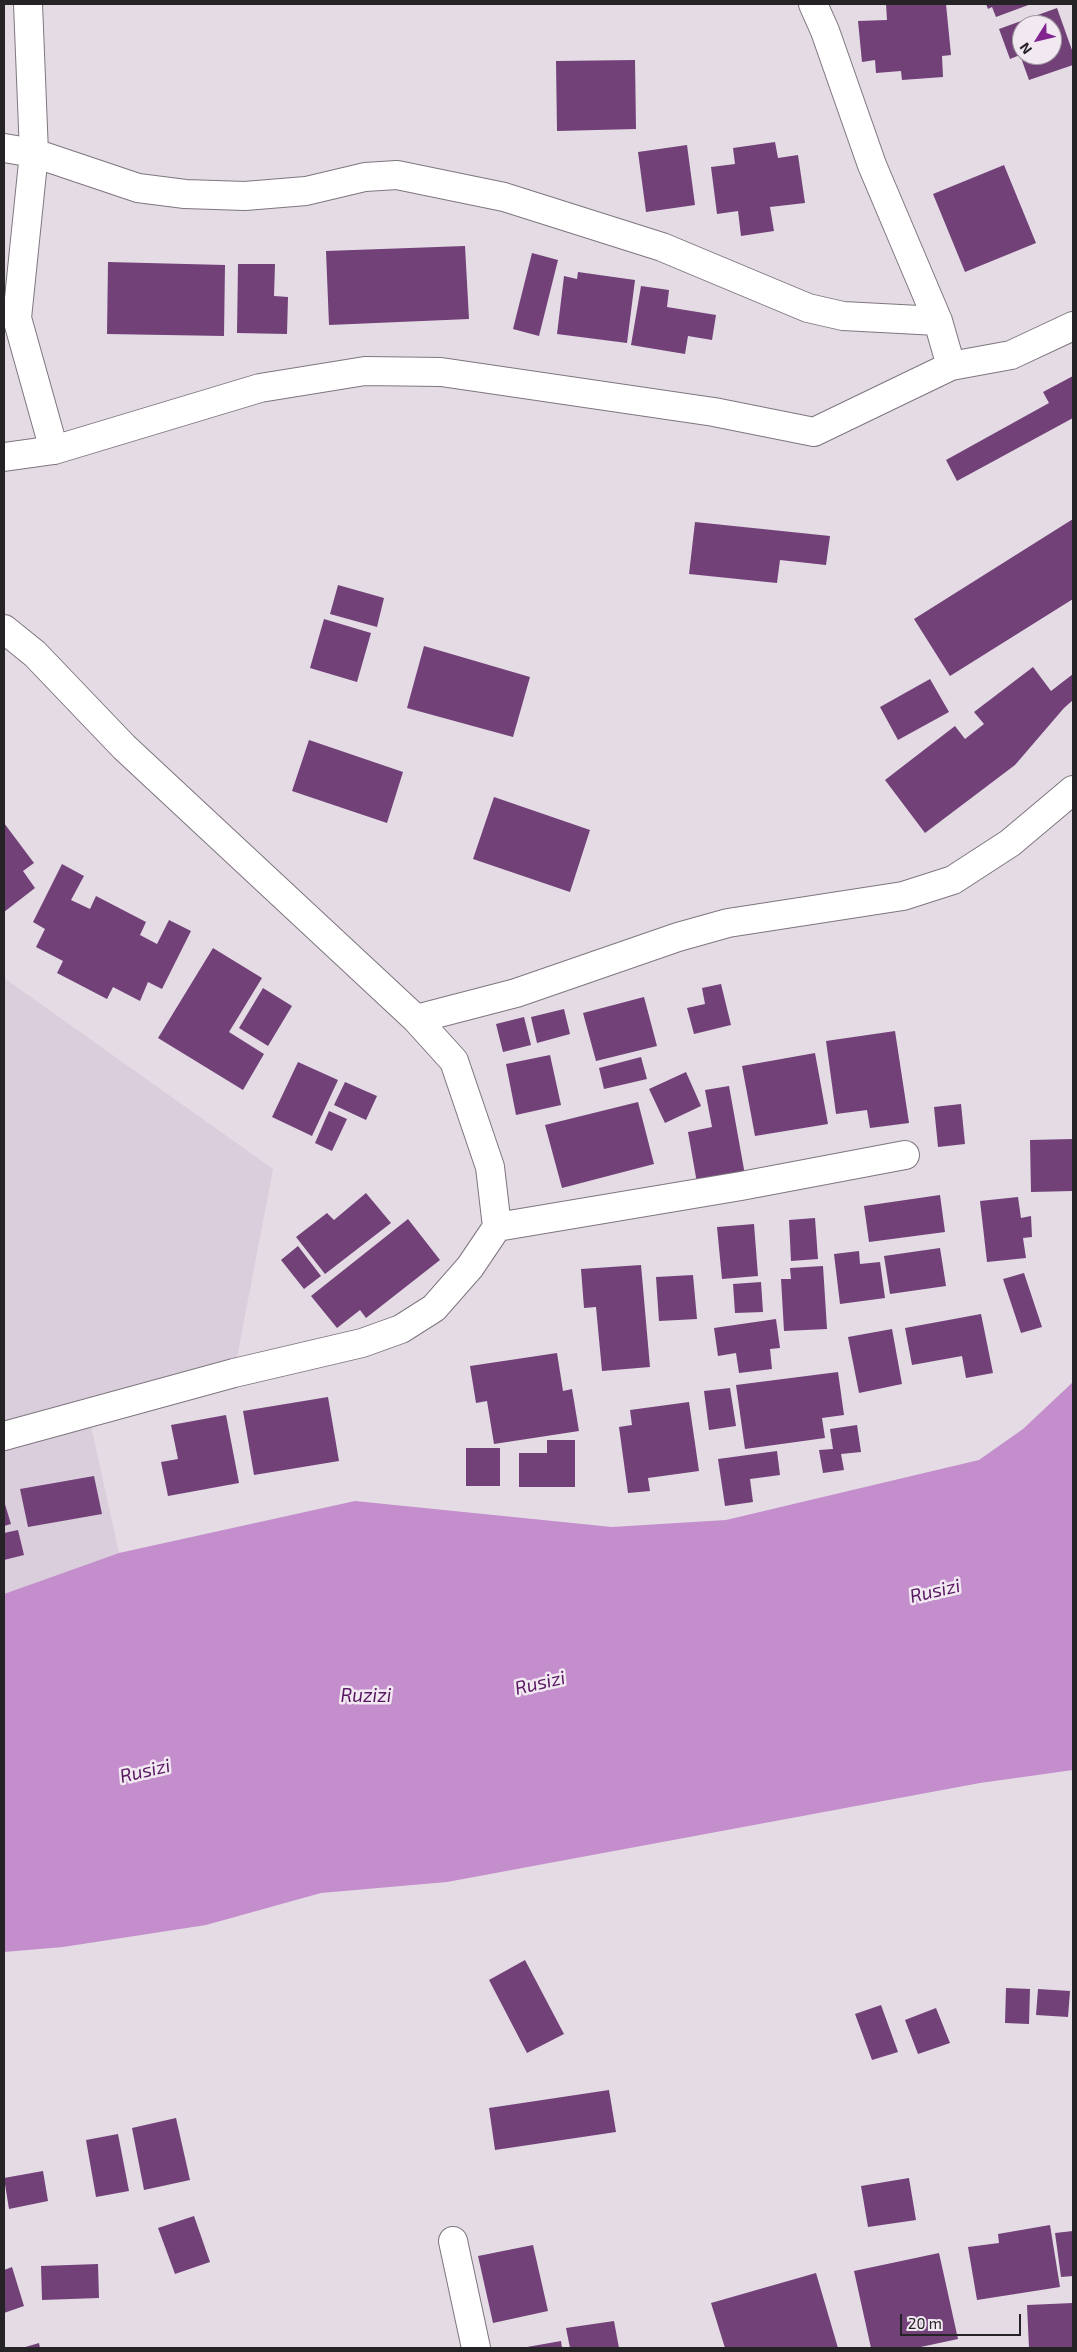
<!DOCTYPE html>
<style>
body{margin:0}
#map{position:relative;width:1077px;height:2352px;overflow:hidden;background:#e4dbe5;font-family:"Exo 2",sans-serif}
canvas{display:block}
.frame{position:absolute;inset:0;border:5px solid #262326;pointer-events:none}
.north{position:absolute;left:1012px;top:15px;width:50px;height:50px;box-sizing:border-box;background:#f1e8f2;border:1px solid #a099a0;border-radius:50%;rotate:234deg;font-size:14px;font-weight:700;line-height:20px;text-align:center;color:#262326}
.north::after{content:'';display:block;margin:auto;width:18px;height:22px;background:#822490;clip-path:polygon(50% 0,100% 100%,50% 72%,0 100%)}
.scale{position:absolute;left:900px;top:2314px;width:121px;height:22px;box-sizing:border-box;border:2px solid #262326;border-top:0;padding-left:6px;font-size:15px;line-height:18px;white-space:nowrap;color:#262326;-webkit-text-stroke:4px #f1e8f2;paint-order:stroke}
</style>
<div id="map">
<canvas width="1077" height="2352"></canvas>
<div class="frame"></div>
<div class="north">N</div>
<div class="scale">20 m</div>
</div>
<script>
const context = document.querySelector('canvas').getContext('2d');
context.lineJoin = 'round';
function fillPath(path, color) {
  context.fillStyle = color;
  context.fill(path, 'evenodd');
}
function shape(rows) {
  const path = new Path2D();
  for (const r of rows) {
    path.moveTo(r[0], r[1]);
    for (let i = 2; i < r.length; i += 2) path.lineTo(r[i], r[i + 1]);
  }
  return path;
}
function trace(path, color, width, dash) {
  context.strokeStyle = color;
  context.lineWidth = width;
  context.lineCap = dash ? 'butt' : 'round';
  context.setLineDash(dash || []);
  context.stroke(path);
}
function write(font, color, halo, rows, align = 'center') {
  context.font = font + ' "Exo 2",sans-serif';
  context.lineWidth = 5;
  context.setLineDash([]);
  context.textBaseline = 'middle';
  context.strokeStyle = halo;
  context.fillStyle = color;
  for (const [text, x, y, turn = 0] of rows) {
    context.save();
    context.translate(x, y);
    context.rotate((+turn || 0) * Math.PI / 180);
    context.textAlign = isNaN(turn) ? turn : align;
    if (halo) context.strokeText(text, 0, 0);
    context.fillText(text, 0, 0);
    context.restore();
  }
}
const built = shape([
 [4,978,273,1169,234,1373,88,1413,119,1553,4,1594]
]);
const water = shape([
 [1073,1382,1073,1770,980,1783,447,1882,321,1893,206,1925,63,1947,4,1952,4,1594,119,1553,355,1501,612,1527,726,1520,979,1460,1023,1429]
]);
const building = shape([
 [886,4,946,4,951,55,942,56,943,77,902,80,901,71,876,73,875,60,862,62,858,21,887,20],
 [986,4,1031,4,996,17,992,7,988,9],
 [1057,8,1073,53,1073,65,1029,80,1020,55,1010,59,999,29],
 [1022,25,1052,25,1052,55,1022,55],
 [635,60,636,129,557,131,556,61],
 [775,142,778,158,798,155,805,203,770,207,774,231,741,236,738,211,717,214,711,167,735,164,733,148],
 [687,145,695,205,646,212,638,152],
 [1004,165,1036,243,965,272,933,194],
 [465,246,469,319,329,325,326,251],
 [532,253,558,260,539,336,513,329],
 [108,262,225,265,224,336,107,334],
 [238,264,275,264,274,296,288,297,287,334,237,333],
 [578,272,635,280,627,343,557,334,564,276,577,279],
 [641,286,669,290,667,307,716,315,712,340,688,336,685,354,631,345],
 [1073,376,1073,418,957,481,946,460,1049,403,1043,392],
 [1073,519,1073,599,950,676,914,619],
 [695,522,830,536,826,565,780,560,777,583,689,574],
 [338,585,384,598,377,627,330,614],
 [324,619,371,633,357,682,310,668],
 [424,646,530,677,513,737,407,708],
 [1033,667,1051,691,1073,674,1073,700,1064,708,1015,765,925,833,885,780,955,726,965,739,984,724,974,712],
 [930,679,949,712,898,740,880,707],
 [309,740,403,772,387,823,292,791],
 [494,797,590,830,570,892,473,859],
 [4,823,34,863,23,871,35,888,4,912],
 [62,864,84,876,71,900,90,909,96,896,146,922,140,935,157,944,169,920,191,931,162,989,148,982,140,1001,113,987,107,999,57,973,63,961,36,947,45,929,33,922],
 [213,948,262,978,229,1032,264,1054,243,1090,158,1038],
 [721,984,731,1025,694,1034,687,1008,705,1004,702,988],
 [263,988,292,1006,268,1046,239,1028],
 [644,997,657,1046,596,1061,583,1013],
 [564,1009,570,1034,537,1043,531,1017],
 [524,1017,531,1045,503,1052,496,1024],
 [895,1031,909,1123,870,1128,867,1110,836,1114,826,1041],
 [815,1053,828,1124,755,1136,742,1066],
 [550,1055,561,1105,516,1115,506,1064],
 [641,1057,647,1079,604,1089,599,1068],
 [298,1062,338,1080,312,1136,272,1117],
 [686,1072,701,1106,665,1123,649,1089],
 [345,1082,377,1096,366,1120,334,1105],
 [729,1086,745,1175,697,1183,688,1132,712,1127,705,1090],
 [638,1102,654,1164,562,1188,545,1125],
 [961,1104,965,1144,938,1147,934,1107],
 [329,1111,347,1119,332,1151,315,1143],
 [1073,1139,1073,1191,1031,1192,1030,1140],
 [366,1193,391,1223,325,1274,296,1237,327,1213,334,1220],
 [940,1195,945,1232,869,1242,864,1206],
 [1018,1197,1021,1218,1031,1216,1032,1237,1023,1238,1026,1258,987,1262,980,1201],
 [815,1218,818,1259,791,1261,789,1220],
 [408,1219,440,1260,366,1318,360,1310,337,1328,311,1296],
 [754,1224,758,1276,722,1279,717,1227],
 [298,1246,321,1276,304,1289,281,1260],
 [940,1248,946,1286,890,1294,884,1256],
 [859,1251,860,1264,880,1262,885,1298,840,1304,834,1254],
 [641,1265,650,1367,602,1371,596,1307,584,1308,581,1269],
 [823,1266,827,1329,784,1331,781,1279,791,1279,790,1268],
 [1024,1273,1042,1327,1021,1333,1003,1279],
 [693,1275,697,1319,659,1321,656,1277],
 [761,1282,763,1312,735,1313,733,1284],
 [981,1314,993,1373,966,1378,962,1356,912,1365,905,1328],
 [776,1319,780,1348,770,1349,772,1369,739,1373,736,1353,718,1356,714,1328],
 [892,1329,902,1384,859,1393,848,1337],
 [557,1353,563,1391,572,1389,579,1431,494,1444,487,1401,476,1403,470,1366],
 [838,1372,844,1415,822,1418,825,1438,745,1449,736,1385],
 [730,1388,736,1426,709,1430,704,1391],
 [328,1397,339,1461,254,1475,243,1411],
 [689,1402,699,1471,648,1478,650,1491,628,1493,619,1427,632,1425,630,1410],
 [226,1415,239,1483,168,1496,161,1462,178,1459,171,1425],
 [857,1425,861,1452,841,1454,844,1470,823,1473,819,1450,833,1449,830,1429],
 [547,1440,575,1440,575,1487,519,1487,519,1453,547,1453],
 [466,1448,500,1448,500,1486,466,1486],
 [777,1451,780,1475,750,1479,753,1502,725,1506,718,1459],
 [94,1476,102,1514,28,1527,20,1489],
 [4,1501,11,1524,4,1526],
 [18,1530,24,1555,4,1560,4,1533],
 [525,1960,564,2034,527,2053,489,1980],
 [1006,1988,1030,1989,1029,2024,1005,2023],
 [1038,1989,1070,1991,1068,2017,1036,2015],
 [881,2005,898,2052,872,2060,855,2014],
 [936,2008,950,2043,918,2054,905,2020],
 [609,2090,616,2132,495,2150,489,2108],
 [176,2118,190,2180,144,2190,132,2128],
 [118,2134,129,2191,96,2197,86,2140],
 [43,2171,48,2201,9,2209,4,2178],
 [909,2178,916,2220,868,2227,861,2186],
 [194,2216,210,2262,175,2274,158,2228],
 [1050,2225,1060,2287,977,2300,968,2247,999,2243,998,2234],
 [1073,2231,1073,2276,1061,2277,1055,2233],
 [533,2245,548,2311,493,2323,478,2256],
 [939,2253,958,2339,916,2348,871,2348,854,2271],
 [98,2264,99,2298,42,2300,41,2266],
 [12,2267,24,2306,4,2313,4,2270],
 [816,2273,838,2348,725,2348,711,2303],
 [1073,2303,1073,2348,1029,2348,1027,2305],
 [614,2321,619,2348,570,2348,566,2328],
 [561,2341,562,2348,528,2348,527,2347],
 [39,2343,40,2348,22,2348]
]);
const minor = shape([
 [28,4,34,153,17,318,54,450],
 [813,4,825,31,872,165,938,321,951,366],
 [4,148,34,153,138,188,185,194,245,196,306,191,365,177,397,175,504,197,662,247,808,308,843,316,938,321],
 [4,457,54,450,260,388,365,371,441,372,714,412,814,432,951,366,1011,355,1073,326],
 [4,629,35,654,124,747,416,1019,454,1061,490,1167,497,1227,470,1267,434,1308,401,1329,362,1343,234,1373,4,1436],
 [416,1019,516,993,678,937,728,923,903,896,953,880,1010,843,1073,790],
 [497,1227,741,1186,905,1155],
 [453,2241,476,2348]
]);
const waterNames = [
 ["Rusizi",935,1591,-13],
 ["Rusizi",540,1683,-13],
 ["Ruzizi",366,1696],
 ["Rusizi",145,1771,-13]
];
fillPath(built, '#dacddc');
fillPath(water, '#c38ecb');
fillPath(building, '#714178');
trace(minor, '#7e767f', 30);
trace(minor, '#fff', 28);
write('italic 19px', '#581761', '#f1e8f2', waterNames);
</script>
